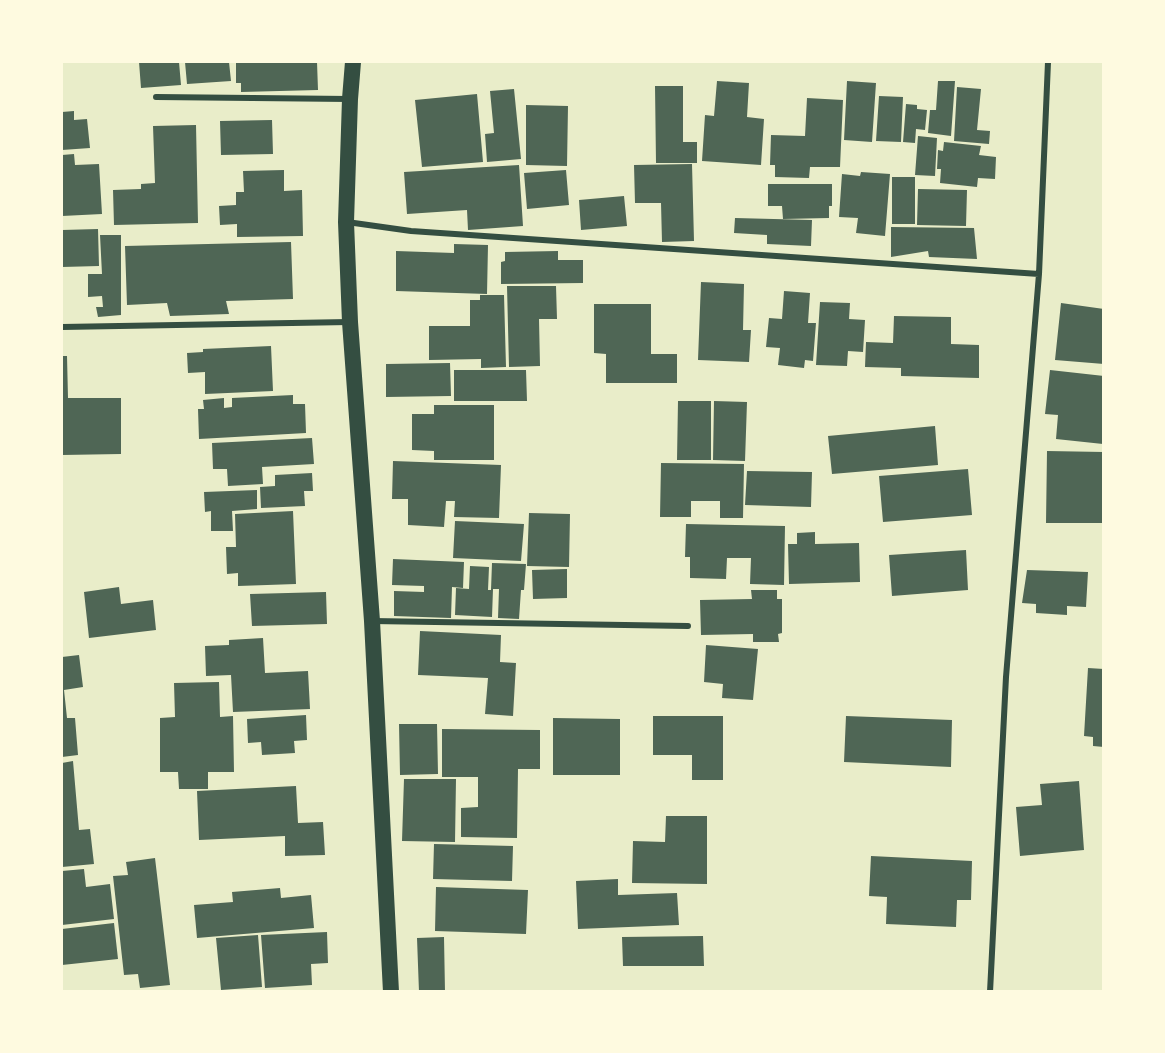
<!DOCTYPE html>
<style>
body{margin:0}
#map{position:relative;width:1165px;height:1053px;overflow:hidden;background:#e9edc9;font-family:Quicksand,sans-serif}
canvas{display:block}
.frame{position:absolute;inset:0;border:63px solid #fefae0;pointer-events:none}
</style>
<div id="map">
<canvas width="1165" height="1053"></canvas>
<div class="frame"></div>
</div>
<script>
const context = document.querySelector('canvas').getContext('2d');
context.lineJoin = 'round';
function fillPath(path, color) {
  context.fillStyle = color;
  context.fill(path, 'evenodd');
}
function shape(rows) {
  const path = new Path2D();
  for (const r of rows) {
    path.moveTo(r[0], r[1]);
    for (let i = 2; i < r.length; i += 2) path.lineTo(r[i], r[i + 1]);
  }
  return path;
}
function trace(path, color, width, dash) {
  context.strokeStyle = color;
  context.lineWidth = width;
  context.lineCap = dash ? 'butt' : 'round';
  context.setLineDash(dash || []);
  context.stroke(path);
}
const building = shape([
 [139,62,179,62,181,85,141,88],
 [185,62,229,62,231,81,187,84],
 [236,62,317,62,318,90,241,92,241,83,236,83],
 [717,81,749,83,747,117,764,119,761,165,702,161,705,115,714,116],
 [847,81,876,83,872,142,844,140],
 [938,81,955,81,951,136,928,133,930,110,936,110],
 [655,86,683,86,683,142,697,142,697,163,656,163],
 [957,87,981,89,977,130,990,131,989,144,954,141],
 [514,89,521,159,487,162,485,134,494,133,490,91],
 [477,94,483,162,422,167,415,100],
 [879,96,903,97,901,142,876,141],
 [807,98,843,100,840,167,810,167,809,178,775,177,775,165,770,165,771,135,805,136],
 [906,104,917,105,917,109,927,110,925,130,916,129,915,143,903,142],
 [526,105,568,106,567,166,526,165],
 [74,111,74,120,87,119,90,148,62,150,62,112],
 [272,120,273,154,221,155,220,121],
 [196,125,198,223,114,225,113,190,141,189,141,184,155,183,153,126],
 [918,136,937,138,935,176,915,175],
 [944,142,981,146,979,155,996,157,995,179,978,178,977,187,940,183,941,169,937,169,938,150,943,151],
 [74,154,75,165,99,164,102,214,62,216,62,155],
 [692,164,694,241,662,242,661,203,635,203,634,165],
 [519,165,523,226,468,230,467,210,407,214,404,172],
 [284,170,284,191,302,190,303,236,237,237,237,224,220,225,219,206,236,205,236,192,244,192,243,171],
 [566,170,569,205,527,209,524,173],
 [861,172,890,174,885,236,856,233,858,218,839,217,842,174,860,176],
 [892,177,915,177,915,224,892,224],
 [768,184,832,184,832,206,829,206,829,218,783,219,782,206,768,206],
 [918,189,967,190,966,226,917,225],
 [624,196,627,226,581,230,579,200],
 [735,218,812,220,811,246,767,244,767,235,734,233],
 [891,227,974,228,977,259,929,257,928,251,891,257],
 [98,229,99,266,62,267,62,230],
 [100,235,121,235,121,315,98,317,96,307,103,307,102,296,88,297,88,274,102,274],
 [291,242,293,299,226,301,229,314,170,316,167,303,127,305,125,246],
 [454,244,488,245,487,294,396,291,396,251,454,253],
 [558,251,558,260,583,260,583,283,501,284,501,262,505,261,505,252],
 [701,282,744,284,743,330,751,330,749,362,698,360],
 [507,286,556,286,557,319,539,319,540,366,509,367],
 [784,291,810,293,808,323,816,323,813,361,805,360,804,368,778,365,780,348,766,347,769,318,782,319],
 [480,295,504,295,506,367,481,368,481,359,429,360,429,326,470,326,470,300,480,300],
 [820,302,850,303,849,319,865,320,863,352,848,351,847,366,816,365],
 [1061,303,1104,309,1104,364,1055,360],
 [594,304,651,304,651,354,677,354,677,383,606,383,606,354,594,353],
 [894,316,951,317,951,344,979,345,979,378,901,376,901,368,865,367,866,342,893,343],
 [271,346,273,391,205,394,205,372,188,373,187,353,203,352,203,349],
 [62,356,67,356,68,398,121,398,121,454,62,455],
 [450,363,451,396,386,397,386,364],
 [454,370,526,370,527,401,454,401],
 [1050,370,1104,376,1103,444,1056,439,1058,415,1045,414],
 [293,395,293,404,305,404,306,433,199,439,198,409,204,409,203,400,224,398,224,408,232,407,232,398],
 [678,401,711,401,711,460,677,460],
 [714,401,747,402,745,461,713,460],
 [434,405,494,405,494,460,434,460,434,451,412,450,412,414,434,414],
 [935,426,938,465,832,474,828,436],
 [312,438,314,464,262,467,263,484,228,486,227,469,213,469,212,443],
 [1047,451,1104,452,1104,523,1046,523],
 [393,461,501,465,499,518,454,517,455,501,446,501,444,527,408,525,408,499,392,499],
 [661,463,744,464,743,518,720,518,720,501,691,501,691,517,660,517],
 [968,469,972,515,883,522,879,476],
 [747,471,812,472,811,507,745,505],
 [312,473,313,491,304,491,305,506,261,508,260,487,275,486,275,475],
 [257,490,257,509,232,511,233,531,211,531,211,511,205,512,204,492],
 [293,511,296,584,238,586,238,573,227,574,226,547,236,547,235,514],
 [529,513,570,514,569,567,527,566],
 [455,521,524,524,521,561,453,558],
 [686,524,785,526,784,585,750,584,751,558,727,558,726,579,690,578,690,557,685,557],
 [815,532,815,544,859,543,860,582,789,584,788,544,797,544,797,533],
 [966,550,968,590,892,596,889,555],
 [393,559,464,562,463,588,452,587,451,618,394,616,394,591,424,592,424,586,392,585],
 [492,563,526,564,524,590,521,590,519,619,498,618,499,589,493,589,492,617,455,615,456,588,469,589,470,566,489,567,488,590,491,590],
 [567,569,567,598,533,599,532,570],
 [1027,570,1088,572,1086,607,1067,606,1067,615,1036,613,1036,604,1022,603],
 [119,587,121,604,153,600,156,630,89,638,84,592],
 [751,590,777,590,777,599,782,599,782,633,778,634,779,642,753,642,753,634,701,635,700,600,752,599],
 [326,592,327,624,252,626,250,594],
 [420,631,501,635,500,662,516,663,513,716,485,714,488,678,418,675],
 [263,638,265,673,308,671,310,709,233,712,231,675,206,676,205,646,229,645,229,640],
 [706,645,758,649,753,700,722,698,723,684,704,682],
 [79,655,83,687,64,690,67,718,75,718,78,755,62,757,62,657],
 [1088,668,1104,669,1104,747,1093,746,1093,737,1084,736],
 [219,682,220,717,233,716,234,772,208,772,208,789,179,789,178,772,160,772,160,718,175,717,174,683],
 [306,715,307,740,294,741,295,753,262,755,261,742,248,743,247,719],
 [653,716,723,716,723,780,692,780,692,755,653,755],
 [846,716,952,720,951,767,844,762],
 [553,718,620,719,620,775,553,775],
 [399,724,437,724,438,774,400,775],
 [442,729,540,730,540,769,518,769,517,838,461,837,461,808,478,807,478,777,442,777],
 [73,761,79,830,90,829,94,864,62,867,62,763],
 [404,779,456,779,455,842,402,841],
 [1079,781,1084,850,1020,856,1016,807,1042,805,1040,784],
 [296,786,298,823,323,822,325,855,285,856,285,836,199,840,197,791],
 [666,816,707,816,707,884,632,883,633,841,665,842],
 [434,844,513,846,512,881,433,879],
 [871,856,972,861,971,900,957,900,956,927,886,924,887,897,869,896],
 [155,858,170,985,140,988,138,974,124,975,113,876,128,875,126,862],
 [84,869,86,887,110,884,114,919,62,925,62,871],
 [618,879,618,895,677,893,679,925,578,929,576,881],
 [436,887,528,890,526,934,435,931],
 [280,888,281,898,311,895,314,928,197,938,194,905,233,902,232,892],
 [114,923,118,959,62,965,62,929],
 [327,932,328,963,311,964,312,985,265,988,261,935],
 [258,935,262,987,221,990,216,938],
 [703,936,704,966,623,966,622,937],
 [444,937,445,992,419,992,417,938]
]);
const minor = shape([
 [156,97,349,99],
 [347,222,411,231,1039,274],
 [62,327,349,322],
 [372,621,688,626],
 [990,992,1006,677,1039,274,1048,62]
]);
const trunk = shape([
 [353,62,350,99,346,222,350,322,372,621,391,992]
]);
fillPath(building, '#4f6655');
trace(minor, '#344e41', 6);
trace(trunk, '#344e41', 16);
</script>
